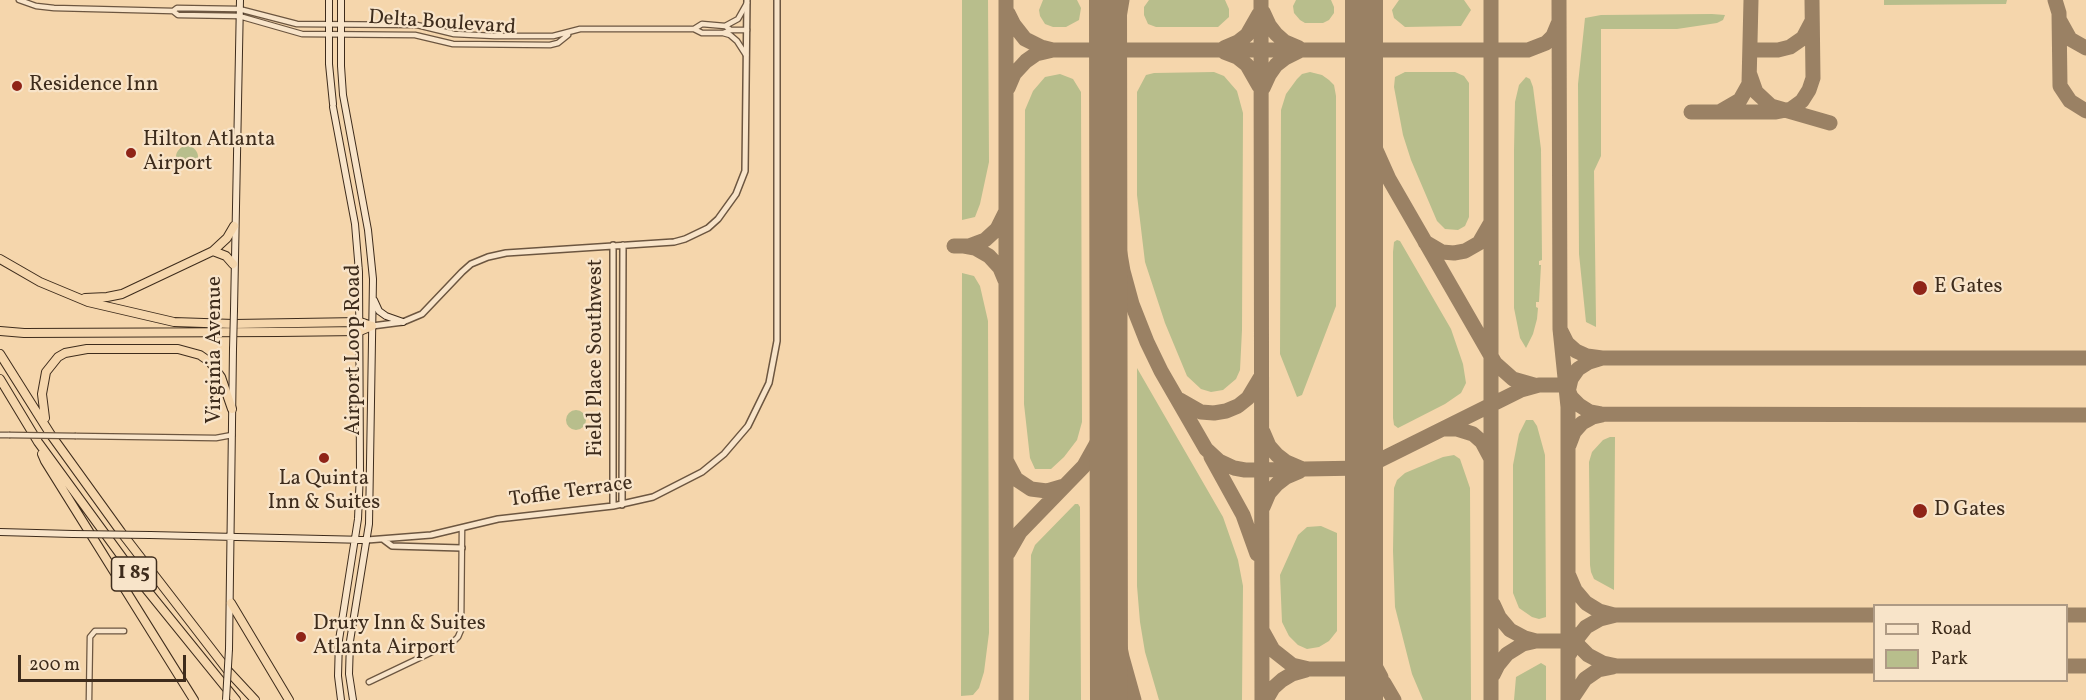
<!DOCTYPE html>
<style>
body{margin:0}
#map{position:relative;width:2086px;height:700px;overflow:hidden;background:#f5d6ac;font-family:Vollkorn,serif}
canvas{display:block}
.legend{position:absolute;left:1873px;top:604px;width:195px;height:78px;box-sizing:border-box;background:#f8e4c9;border:2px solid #ae9a84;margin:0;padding:8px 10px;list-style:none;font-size:18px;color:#3e2c1c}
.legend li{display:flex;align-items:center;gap:12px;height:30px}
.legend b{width:30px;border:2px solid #ae9a84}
.scale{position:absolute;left:18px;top:655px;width:168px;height:27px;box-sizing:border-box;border:3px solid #3e2c1c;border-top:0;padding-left:8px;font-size:18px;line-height:21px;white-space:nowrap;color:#3e2c1c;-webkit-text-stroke:4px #f8e4c9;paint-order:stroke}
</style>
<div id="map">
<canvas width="2086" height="700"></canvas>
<ul class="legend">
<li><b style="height:8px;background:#f8e4c9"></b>Road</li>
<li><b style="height:16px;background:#b8be8c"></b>Park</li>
</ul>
<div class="scale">200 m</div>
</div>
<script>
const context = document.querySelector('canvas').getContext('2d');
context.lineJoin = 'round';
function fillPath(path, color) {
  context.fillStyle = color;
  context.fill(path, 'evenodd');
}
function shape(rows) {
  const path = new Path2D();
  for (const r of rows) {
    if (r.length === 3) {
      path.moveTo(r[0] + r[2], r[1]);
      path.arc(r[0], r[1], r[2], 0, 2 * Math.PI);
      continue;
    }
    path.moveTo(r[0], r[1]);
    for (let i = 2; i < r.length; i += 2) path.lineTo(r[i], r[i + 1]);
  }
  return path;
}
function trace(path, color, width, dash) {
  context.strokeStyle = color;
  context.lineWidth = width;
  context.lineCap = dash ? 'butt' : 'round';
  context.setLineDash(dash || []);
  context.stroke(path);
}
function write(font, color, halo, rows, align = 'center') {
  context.font = font + ' Vollkorn,serif';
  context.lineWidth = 4.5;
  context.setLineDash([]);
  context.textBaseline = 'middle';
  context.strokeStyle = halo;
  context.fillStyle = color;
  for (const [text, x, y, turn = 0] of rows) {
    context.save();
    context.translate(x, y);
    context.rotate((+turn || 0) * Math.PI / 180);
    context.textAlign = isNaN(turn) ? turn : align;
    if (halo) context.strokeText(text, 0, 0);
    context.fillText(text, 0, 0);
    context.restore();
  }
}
const green = shape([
 [962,0,988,0,989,162,980,204,975,217,962,220],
 [1043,0,1077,0,1081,8,1079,20,1066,27,1053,27,1045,24,1040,16,1039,10],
 [1149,0,1225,0,1229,9,1229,17,1218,27,1156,27,1148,24,1144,15,1144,7],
 [1296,0,1331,0,1334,7,1334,13,1329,20,1323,23,1305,23,1300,20,1294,13,1293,6],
 [1399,0,1464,0,1471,10,1461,26,1405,27,1394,18,1392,10],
 [1884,0,2007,0,2006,4,1884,5],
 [1712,14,1725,15,1723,20,1717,23,1677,29,1601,29,1601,156,1594,171,1596,322,1596,327,1586,322,1579,254,1578,84,1585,18,1601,15],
 [1214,72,1224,76,1237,91,1243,113,1242,330,1240,370,1236,379,1223,390,1211,392,1201,389,1187,376,1165,323,1145,262,1137,195,1137,92,1146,75,1154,73],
 [1310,72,1322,75,1329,80,1334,85,1336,96,1336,306,1302,395,1297,397,1280,354,1281,110,1286,94,1297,79,1302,74],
 [1405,72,1455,72,1464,76,1469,83,1469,217,1465,226,1458,230,1445,229,1437,221,1411,160,1403,135,1394,87,1395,77],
 [1060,74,1073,79,1081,92,1082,422,1077,440,1064,457,1051,469,1035,469,1030,458,1024,404,1025,110,1033,91,1045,77],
 [1526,77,1530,79,1533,87,1541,149,1542,260,1539,261,1539,265,1541,265,1539,302,1536,302,1536,307,1538,308,1537,319,1533,334,1526,348,1520,338,1514,308,1514,150,1515,102,1519,85],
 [187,157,11],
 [1397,240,1400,241,1451,329,1463,364,1466,383,1461,393,1445,404,1398,428,1394,425,1393,418,1393,252,1394,242],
 [962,273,974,276,980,286,988,321,989,633,984,672,979,688,973,695,961,696],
 [1137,368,1223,517,1238,560,1243,586,1242,700,1159,700,1145,652,1140,622,1137,586],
 [576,420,10],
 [1526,420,1533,420,1537,426,1545,455,1546,617,1539,619,1532,617,1519,608,1513,593,1513,465,1519,434],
 [1610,437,1615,437,1614,590,1594,579,1591,572,1590,565,1589,462,1592,452,1603,440],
 [1454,455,1460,459,1470,488,1471,700,1423,700,1412,674,1395,607,1393,551,1394,488,1397,480,1405,473,1443,457],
 [1075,504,1078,504,1080,507,1081,700,1029,700,1031,555,1035,545],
 [1321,526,1337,533,1337,631,1329,641,1319,647,1307,649,1298,645,1289,636,1282,622,1280,575,1298,535,1307,527],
 [1541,663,1546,666,1546,700,1514,700,1516,677]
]);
const taxiway = shape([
 [1006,0,1006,700],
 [1106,0,1108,7],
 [1261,0,1262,700],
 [1491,0,1491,700],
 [1559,0,1560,329,1568,407,1568,700],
 [2055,0,2059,13,2060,86,2070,101,2086,111],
 [1263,12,1269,25,1276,34,1285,42,1299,48],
 [1008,13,1014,25,1025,39,1041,47,1053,50,1528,50,1546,43,1553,36,1558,24],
 [2060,21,2070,39,2086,48],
 [1224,48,1238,42,1247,35,1259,14],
 [1750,50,1778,50,1790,47,1803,38,1812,21],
 [1224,52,1237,57,1247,65,1259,86],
 [1750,75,1756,92,1771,106,1830,123],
 [1108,82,1122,0],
 [1364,86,1367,116,1372,141,1389,179,1495,363,1513,379,1534,385],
 [1008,88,1014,74,1026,61,1036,54,1053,50],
 [1263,88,1269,75,1276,65,1285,58,1299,51],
 [1721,111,1740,100,1749,84,1751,0],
 [1691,112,1776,112,1791,109,1802,101,1809,90,1813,78,1812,0],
 [1109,190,1123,271,1132,304,1147,342,1161,371,1206,449,1219,461,1234,468,1245,470,1364,468,1521,390,1539,385,1566,385,1571,397,1579,405,1590,412,1601,414,2086,415],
 [1425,242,1442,252,1454,253,1465,251,1479,243,1490,224],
 [954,246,969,246,985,240,997,229,1005,213],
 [964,246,975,248,989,256,1000,268,1005,280],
 [1561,331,1567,343,1576,351,1587,356,1602,358,1589,362,1578,369,1571,379,1568,392],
 [1602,358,2086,358],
 [1180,400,1201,412,1214,413,1226,411,1238,406,1248,398,1260,378],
 [1446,429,1457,429,1473,434,1482,442,1490,457],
 [1263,432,1269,446,1277,455,1286,462,1300,468],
 [1569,445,1574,432,1582,423,1593,417,1602,415],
 [1211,457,1243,515,1257,554],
 [1007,462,1016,479,1031,489,1047,491,1064,486],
 [1263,507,1269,493,1277,484,1286,477,1300,471],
 [1008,553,1020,532,1084,466,1098,441,1109,408],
 [1569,576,1575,590,1586,603,1599,611,1614,615],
 [1109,594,1122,657,1134,700],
 [1493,604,1499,617,1510,630,1525,638,1536,641],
 [2066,615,2086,615],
 [1263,632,1273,650,1292,665,1309,669,1355,669,1368,671,1384,683,1394,700],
 [1364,632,1368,653,1381,677],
 [1571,633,1579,646,1588,655,1603,663,1617,666,1874,666],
 [1570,653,1575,641,1586,627,1600,619,1616,615,1874,615],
 [2066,666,2086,666],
 [1493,675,1498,665,1507,654,1523,644,1536,641,1568,641],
 [1266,700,1273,688,1282,680,1292,674,1306,670],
 [1571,700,1585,679,1598,670,1613,667]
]);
const runway = shape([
 [1108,0,1109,700],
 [1364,0,1364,700]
]);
const minor = shape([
 [19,0,36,6,54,8,173,11,178,15,239,16,302,34,415,35,453,44,550,45,558,43,568,35],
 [173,11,177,8,239,9,297,24,417,25,454,34,495,36,553,36,580,29,694,29,702,33,723,33,731,30,747,30],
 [725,26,738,19,747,3],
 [694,29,702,24,725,26,731,30],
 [723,33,730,35,737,41,746,55],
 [0,435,9,435],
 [76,436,216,438,232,435],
 [369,682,453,642,458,637,461,630,462,528],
 [89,700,90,637,95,631,124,631]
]);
const tertiary = shape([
 [372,326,403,322,422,314,462,272,471,264,488,257,506,253,674,242,685,239,708,228,718,219,736,194,745,171,747,0],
 [622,505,623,245],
 [613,506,613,245],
 [367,540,431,535,498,519,613,506,653,497,702,472,724,454,748,426,769,383,777,341,777,0],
 [384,540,392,546,462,548]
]);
const secondary = shape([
 [329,0,329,64,333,104],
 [341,0,341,66,343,95,368,230,373,279,369,524,350,641,349,674,353,700],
 [333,107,355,224,359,272,360,472,358,519,339,640,338,676,341,700],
 [374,300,379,311,386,316,403,322],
 [234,310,240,0],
 [0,532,73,534],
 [150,535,367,540],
 [229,649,233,349]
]);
const motorway = shape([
 [213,251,226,256,233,264],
 [0,259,40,282,88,302,174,322,234,324,360,322,372,326],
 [85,298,107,297,122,294,213,251,227,238,234,226],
 [0,331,24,333,278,332,360,331,372,326],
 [0,354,51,435,121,532,229,672,255,700],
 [0,379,38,442,138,579,236,700],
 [45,418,42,394,46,372,58,357,65,353,87,349,178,349,200,355,210,362,221,377,232,409],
 [42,454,45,461,194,700],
 [231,603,289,700]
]);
const minorBridge = shape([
 [9,435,76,436]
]);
const secondaryBridge = shape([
 [233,349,234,310],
 [73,534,150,535],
 [226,700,229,649]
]);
const markers = [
 [17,86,6,"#8f2418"],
 [131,153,6,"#8f2418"],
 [1920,288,8,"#8f2418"],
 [324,458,6,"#8f2418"],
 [1920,511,8,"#8f2418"],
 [301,637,6,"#8f2418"]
];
const shields = [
 [134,574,45]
];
const shieldNames = [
 ["I 85",134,574]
];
const streetNames = [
 ["Delta Boulevard",442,24,4],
 ["Virginia Avenue",216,350,-90],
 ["Airport Loop Road",355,350,-90],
 ["Field Place Southwest",597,358,-90],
 ["Toffie Terrace",571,493,-8]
];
const poiNames = [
 ["Residence Inn",29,86],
 ["Hilton Atlanta",143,141],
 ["Airport",143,165],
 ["E Gates",1934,288],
 ["La Quinta",324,480,"center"],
 ["Inn & Suites",324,504,"center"],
 ["D Gates",1934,511],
 ["Drury Inn & Suites",313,625],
 ["Atlanta Airport",313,649]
];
fillPath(green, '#b8be8c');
trace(taxiway, '#9a8164', 15);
trace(runway, '#9a8164', 38);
trace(minor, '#6c5640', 7);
trace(tertiary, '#6c5640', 8);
trace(secondary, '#3e2c1c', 8);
trace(motorway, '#3e2c1c', 10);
trace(minor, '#f8e4c9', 4.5);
trace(tertiary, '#f8e4c9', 5);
trace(secondary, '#f8e4c9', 6);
trace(motorway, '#f5d6ac', 8);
trace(minorBridge, '#6c5640', 7, []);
trace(secondaryBridge, '#3e2c1c', 8, []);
trace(minorBridge, '#f8e4c9', 4.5);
trace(secondaryBridge, '#f8e4c9', 6);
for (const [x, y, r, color] of markers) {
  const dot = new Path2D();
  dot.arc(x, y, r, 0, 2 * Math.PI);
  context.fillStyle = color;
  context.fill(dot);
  trace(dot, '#f8e4c9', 2);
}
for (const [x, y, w] of shields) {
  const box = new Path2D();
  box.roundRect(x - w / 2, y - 17, w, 34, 4.5);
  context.fillStyle = '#f8e4c9';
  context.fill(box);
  trace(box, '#3e2c1c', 1.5);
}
write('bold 20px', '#3e2c1c', null, shieldNames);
write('21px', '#3e2c1c', '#f8e4c9', streetNames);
write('21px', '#3e2c1c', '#f8e4c9', poiNames, 'left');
</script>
